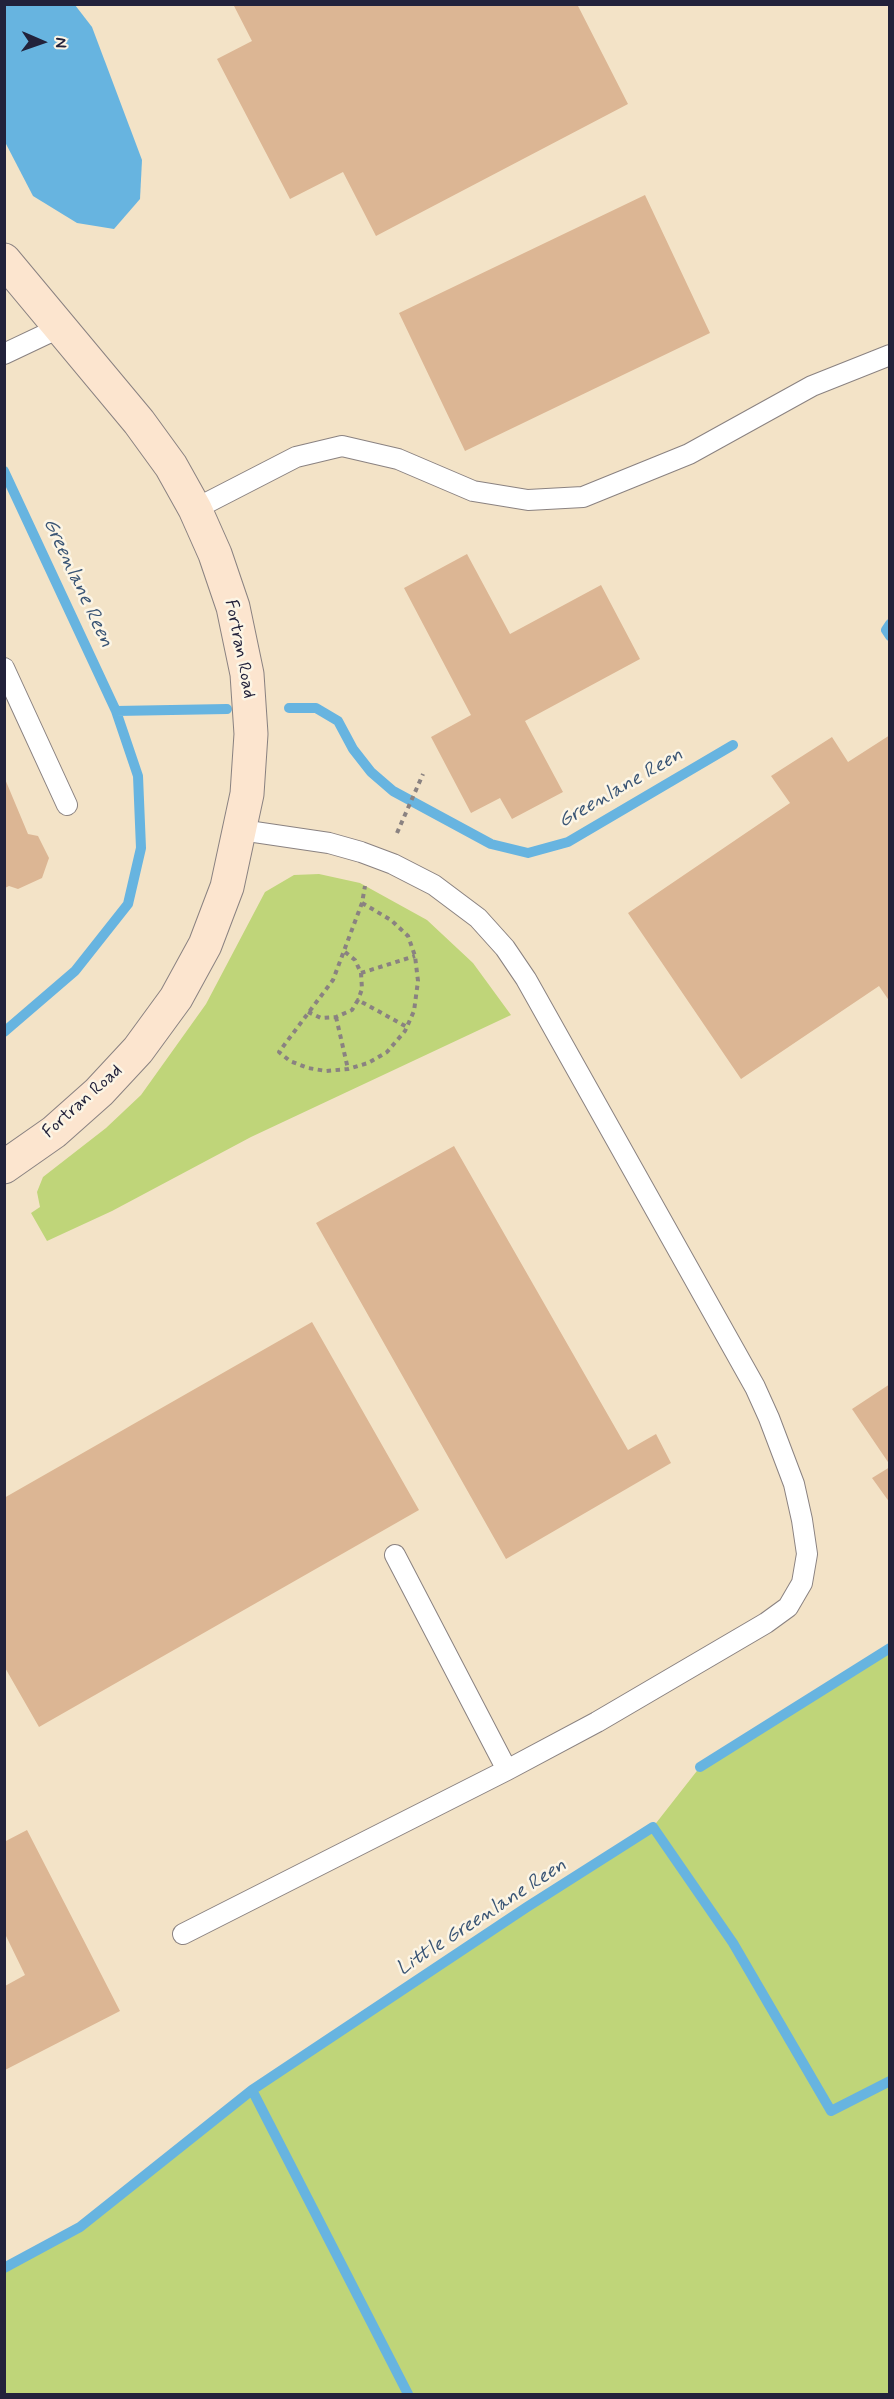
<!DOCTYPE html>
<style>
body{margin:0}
#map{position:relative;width:894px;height:2399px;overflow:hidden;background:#f3e3c7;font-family:Mynerve,sans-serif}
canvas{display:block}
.frame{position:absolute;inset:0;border:6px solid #22223b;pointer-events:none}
.north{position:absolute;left:12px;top:12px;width:60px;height:60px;-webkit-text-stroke:4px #fcf5e5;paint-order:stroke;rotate:92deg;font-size:16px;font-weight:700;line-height:24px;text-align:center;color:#22223b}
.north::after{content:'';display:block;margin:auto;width:21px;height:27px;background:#22223b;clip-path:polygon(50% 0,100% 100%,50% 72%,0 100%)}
</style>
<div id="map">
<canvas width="894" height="2399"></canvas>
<div class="frame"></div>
<div class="north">N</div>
</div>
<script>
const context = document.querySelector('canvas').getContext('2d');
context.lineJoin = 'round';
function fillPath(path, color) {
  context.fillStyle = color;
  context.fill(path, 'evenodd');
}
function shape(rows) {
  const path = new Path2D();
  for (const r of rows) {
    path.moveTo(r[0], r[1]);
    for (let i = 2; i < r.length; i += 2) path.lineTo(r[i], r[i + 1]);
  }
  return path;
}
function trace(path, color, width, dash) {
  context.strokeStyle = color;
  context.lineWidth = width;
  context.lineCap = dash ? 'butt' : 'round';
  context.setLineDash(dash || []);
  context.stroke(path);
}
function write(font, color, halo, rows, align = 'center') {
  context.font = font + ' Mynerve,sans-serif';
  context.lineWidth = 5;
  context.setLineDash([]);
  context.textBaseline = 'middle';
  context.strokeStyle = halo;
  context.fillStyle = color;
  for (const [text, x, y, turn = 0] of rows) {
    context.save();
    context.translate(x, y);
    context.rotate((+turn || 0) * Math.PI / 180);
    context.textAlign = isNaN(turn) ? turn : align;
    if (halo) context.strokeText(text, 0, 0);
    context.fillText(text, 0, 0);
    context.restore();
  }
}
const green = shape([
 [319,874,360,883,427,920,473,963,511,1015,251,1137,112,1211,47,1241,31,1213,40,1207,37,1192,43,1177,106,1128,141,1095,206,1004,265,892,294,875],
 [889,1648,889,2394,5,2394,5,2268,80,2227,252,2090,527,1907,653,1827,700,1767]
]);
const water = shape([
 [4,5,75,5,92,27,142,160,140,199,114,229,77,223,33,196,5,142]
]);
const stream = shape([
 [4,471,116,711],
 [890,624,886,630,890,636],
 [289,708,316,708,338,721,353,749,371,772,393,791,491,844,528,853,568,842,733,745],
 [4,1032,75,971,128,904,141,848,138,776,116,711,227,709],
 [700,1767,890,1648],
 [252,2090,408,2394],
 [4,2268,80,2227,252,2090,527,1907,653,1827,733,1943,831,2111,890,2081]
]);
const building = shape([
 [233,4,577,4,628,104,376,236,343,172,290,199,217,59,252,41],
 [645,195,710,333,465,451,399,313],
 [467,554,510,634,601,585,640,659,525,721,563,792,512,819,500,798,471,813,431,737,471,715,404,588],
 [890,735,890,1002,879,986,741,1079,628,913,790,803,771,776,832,737,848,762],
 [5,779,28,834,38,836,49,858,42,878,18,889,9,886,5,888],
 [454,1146,628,1450,656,1434,671,1463,506,1559,316,1223],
 [312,1322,419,1510,39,1727,4,1666,4,1498],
 [890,1384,890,1465,852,1409],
 [890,1467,890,1503,872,1478],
 [27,1830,120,2011,5,2070,5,1986,25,1975,6,1936,4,1937,4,1842]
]);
const path = shape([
 [397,833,423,774],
 [362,903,391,920,408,936,415,956,418,981,414,1011,405,1031,387,1052,368,1063,348,1069,326,1071,308,1068,290,1061,279,1052,333,980,362,903,365,886],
 [345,952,355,960,361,973,362,989,358,1000],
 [361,973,415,956],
 [308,1012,321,1018,336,1017,352,1010,358,1000,407,1027],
 [336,1017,348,1069]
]);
const lane = shape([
 [4,354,61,327],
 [195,509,296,457,342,446,398,459,473,491,528,500,583,497,689,454,812,386,890,355],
 [4,668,67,805],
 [395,1555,507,1770],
 [183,1934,507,1770,597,1722,766,1623,788,1607,802,1583,807,1554,802,1520,794,1484,769,1418,755,1387,526,979,505,948,478,918,434,885,393,864,361,852,329,843,241,830]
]);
const secondary = shape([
 [4,260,139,422,171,466,195,509,215,554,233,607,247,674,251,734,247,794,227,887,205,945,176,998,138,1050,99,1092,54,1132,4,1167]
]);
const streetNames = [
 ["Fortran Road",239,649,79],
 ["Fortran Road",83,1102,-42]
];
const waterNames = [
 ["Greenlane Reen",77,583,65],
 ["Greenlane Reen",621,789,-30],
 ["Little Greenlane Reen",482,1918,-33]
];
fillPath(green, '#bfd579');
fillPath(water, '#67b4e0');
trace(stream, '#67b4e0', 10);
fillPath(building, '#dcb694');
trace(lane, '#8a8281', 22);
trace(secondary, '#8a8281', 35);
trace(path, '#8a8281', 4, [4.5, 4.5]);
trace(lane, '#fff', 20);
trace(secondary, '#fce5cf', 33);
write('18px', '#22223b', '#fcf5e5', streetNames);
write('italic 20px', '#3a5575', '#fcf5e5', waterNames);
</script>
